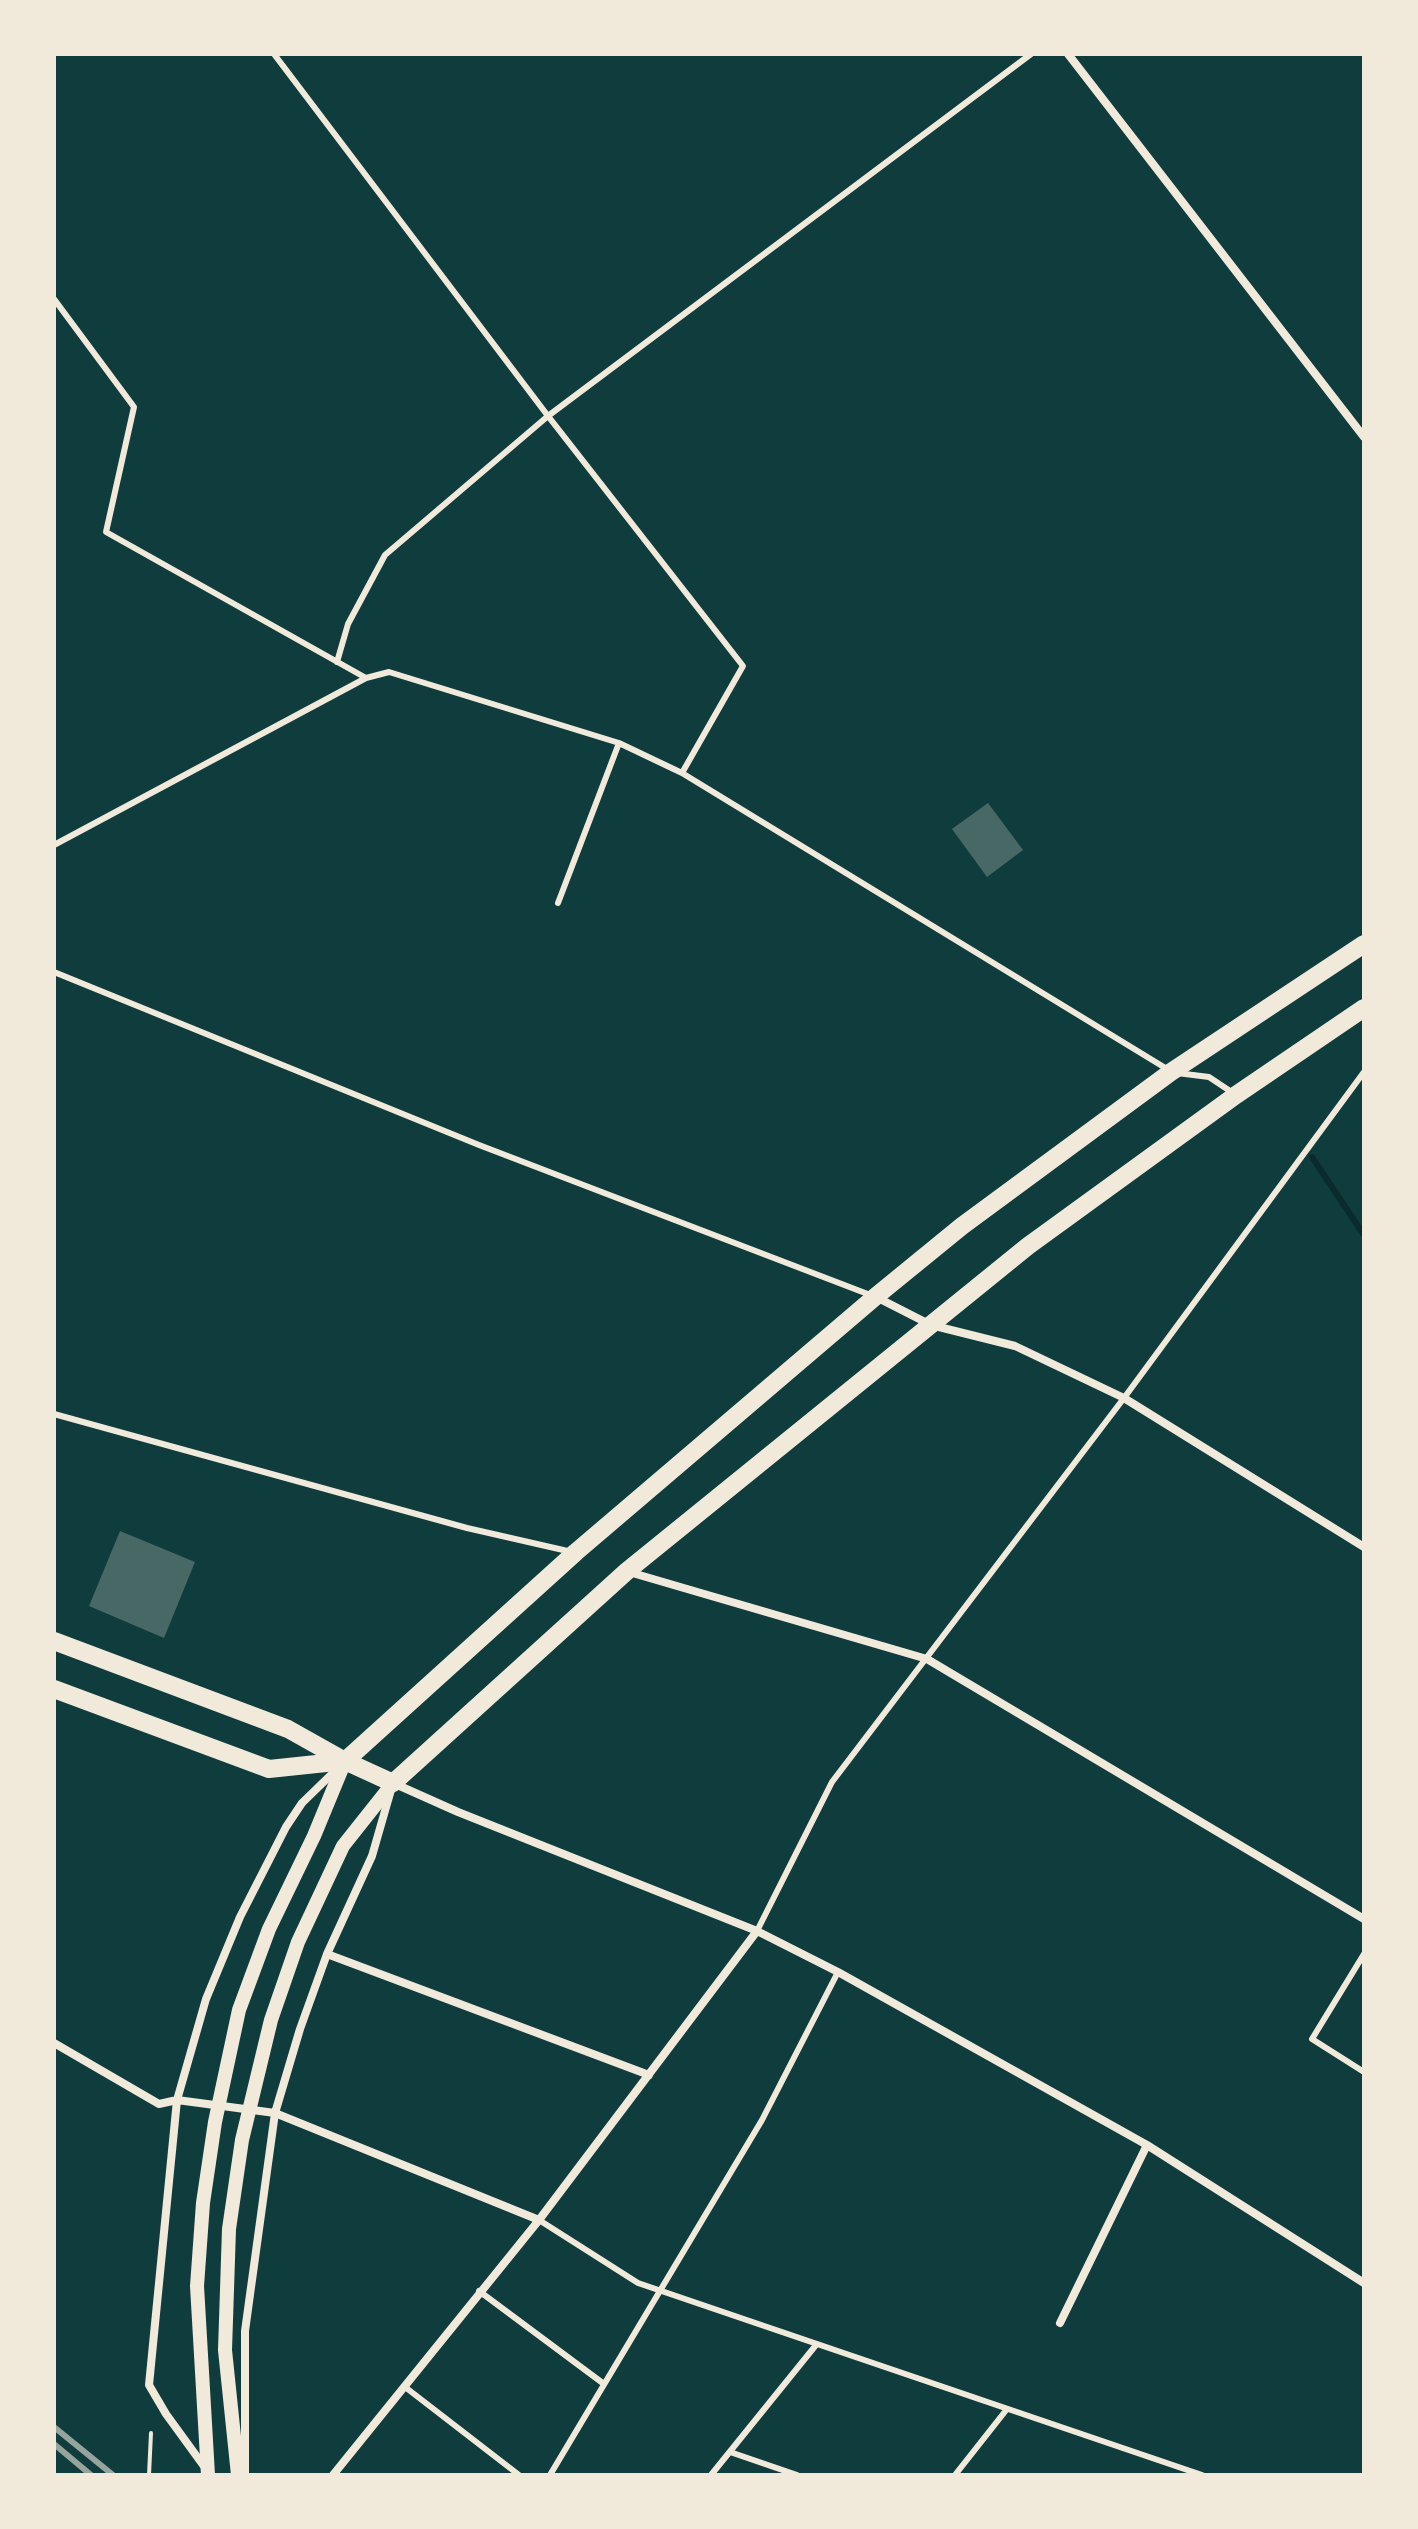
<!DOCTYPE html>
<style>
body{margin:0}
#map{position:relative;width:1418px;height:2529px;overflow:hidden;background:#0f3d3e;font-family:"Space Grotesk",sans-serif}
canvas{display:block}
.frame{position:absolute;inset:0;border:56px solid #f1e9da;pointer-events:none}
</style>
<div id="map">
<canvas width="1418" height="2529"></canvas>
<div class="frame"></div>
</div>
<script>
const context = document.querySelector('canvas').getContext('2d');
context.lineJoin = 'round';
function shape(rows) {
  const path = new Path2D();
  for (const r of rows) {
    path.moveTo(r[0], r[1]);
    for (let i = 2; i < r.length; i += 2) path.lineTo(r[i], r[i + 1]);
  }
  return path;
}
function trace(path, color, width, dash) {
  context.strokeStyle = color;
  context.lineWidth = width;
  context.lineCap = dash ? 'butt' : 'round';
  context.setLineDash(dash || []);
  context.stroke(path);
}
function fillPath(path, color) {
  context.fillStyle = color;
  context.fill(path, 'evenodd');
}
const stream = shape([
 [1312,1157,1364,1235]
]);
const building = shape([
 [988,803,1023,850,987,877,952,829],
 [120,1531,195,1562,164,1638,89,1606]
]);
const path = shape([
 [149,2475,151,2433]
]);
const service = shape([
 [274,54,548,416,743,666,682,773],
 [54,299,134,407,106,532,366,678],
 [337,662,348,624,385,555,548,416,1031,54],
 [54,845,366,678,389,672,619,743,682,773,1167,1069],
 [558,903,619,743],
 [54,972,479,1145,873,1296],
 [1177,1073,1209,1077,1233,1093],
 [54,1414,467,1528,572,1552],
 [757,1931,832,1782,1124,1398,1364,1072],
 [1364,1954,1312,2039,1364,2072],
 [539,2220,638,2283,1202,2475],
 [479,2291,604,2384],
 [405,2387,519,2475],
 [730,2452,797,2475],
 [550,2475,762,2120,838,1972],
 [711,2475,816,2345],
 [955,2475,1007,2409]
]);
const minor = shape([
 [1068,54,1364,437],
 [876,1297,931,1325,1015,1346,1124,1398,1364,1547],
 [629,1572,927,1659,1364,1919],
 [327,1954,649,2075],
 [54,2043,159,2104,177,2100,275,2113,539,2220],
 [1060,2323,1147,2145],
 [206,2469,166,2414,149,2385,177,2100,206,1999,240,1917,286,1827,302,1803,338,1768],
 [245,2475,245,2331,275,2113,300,2029,327,1954,372,1856,393,1783,458,1812,757,1931,838,1972,1147,2145,1364,2283],
 [333,2475,539,2220,757,1931]
]);
const tertiary = shape([
 [208,2475,197,2286,203,2203,215,2122,239,2010,269,1929,314,1836,345,1761],
 [238,2475,225,2350,229,2229,242,2140,271,2020,298,1942,343,1846,393,1783]
]);
const primary = shape([
 [54,1641,288,1729,345,1761,393,1783,627,1571,1028,1246,1236,1095,1364,1008],
 [54,1689,269,1769,345,1761],
 [345,1761,576,1552,875,1297,962,1226,1171,1072,1364,944]
]);
const rail = shape([
 [54,2427,113,2475],
 [54,2444,91,2475]
]);
trace(stream, '#0a2a2b', 6);
fillPath(building, '#486865');
trace(path, '#f1e9da', 4);
trace(service, '#f1e9da', 6);
trace(minor, '#f1e9da', 8);
trace(tertiary, '#f1e9da', 14);
trace(primary, '#f1e9da', 18);
trace(rail, '#97a49c', 6);
</script>
